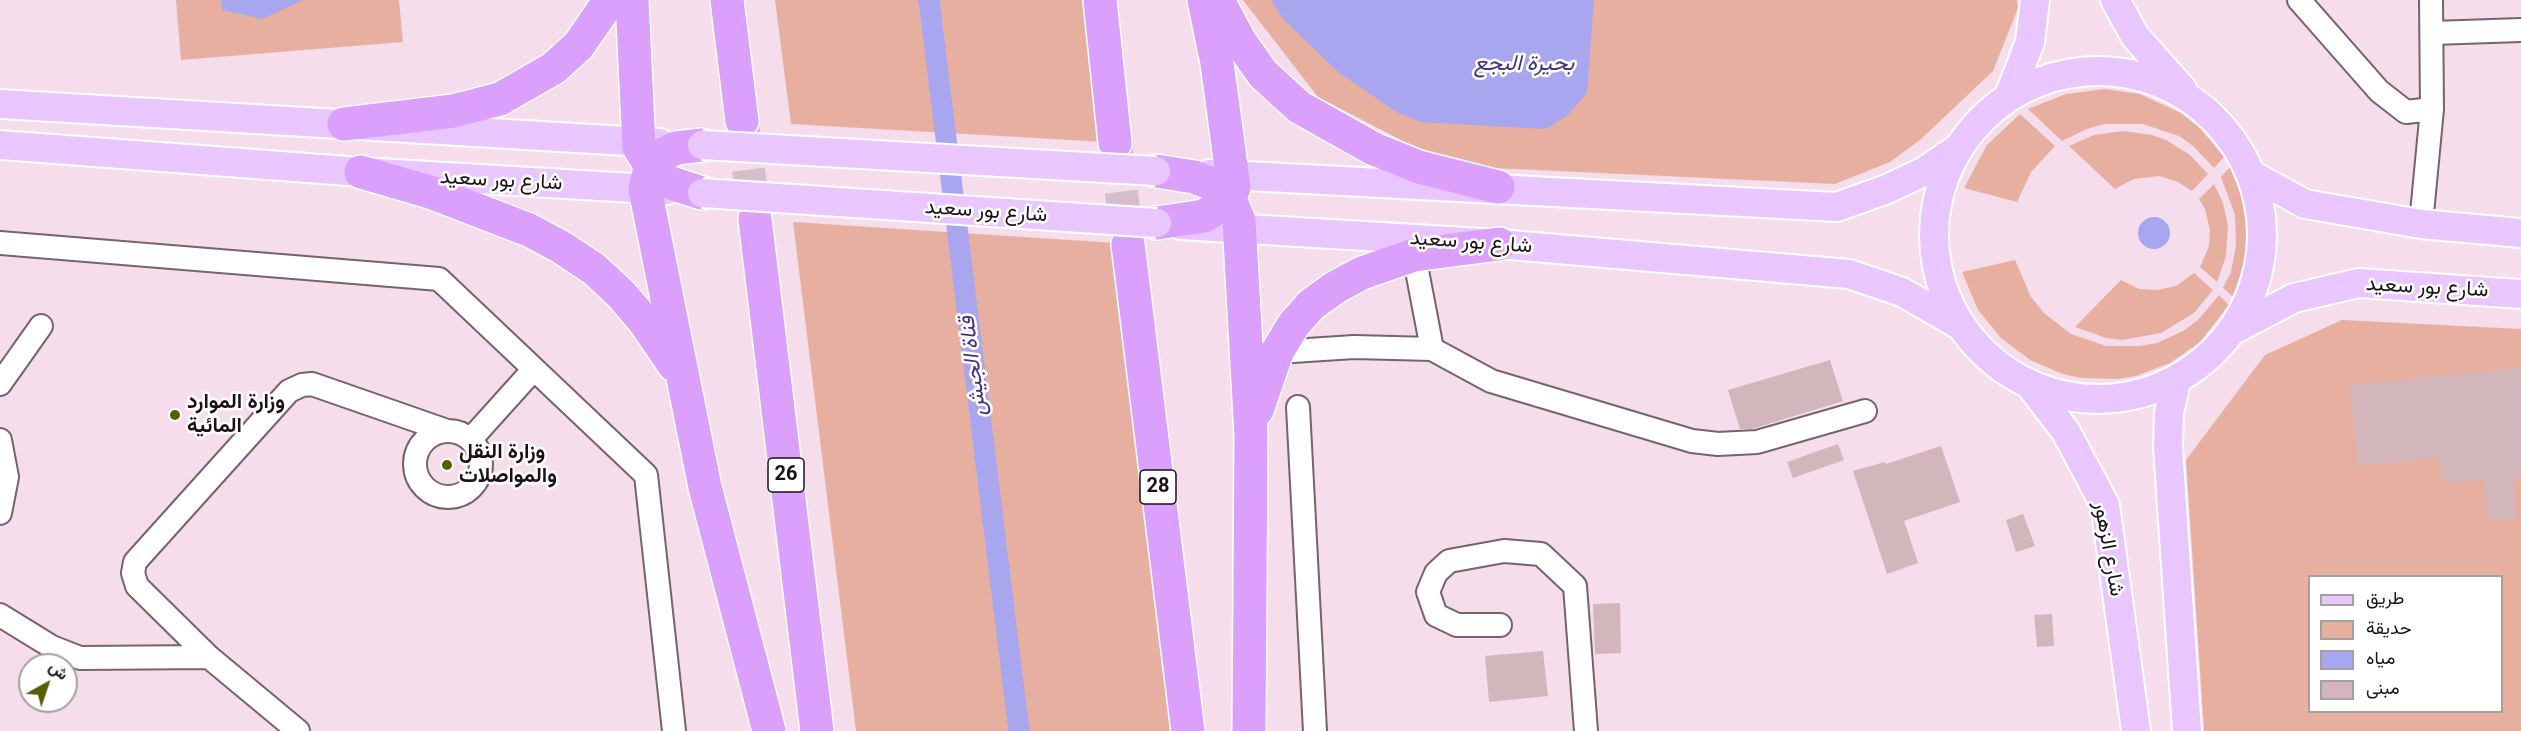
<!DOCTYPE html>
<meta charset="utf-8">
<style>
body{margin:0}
#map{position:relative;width:2521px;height:731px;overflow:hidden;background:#f5ddec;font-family:Roboto,Vazirmatn,sans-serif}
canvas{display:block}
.legend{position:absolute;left:2308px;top:575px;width:195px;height:138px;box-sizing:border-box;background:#fff;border:2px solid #a3a0a2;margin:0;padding:8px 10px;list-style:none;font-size:18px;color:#191116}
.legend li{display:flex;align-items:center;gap:12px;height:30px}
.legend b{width:30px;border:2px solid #a3a0a2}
.north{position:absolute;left:18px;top:653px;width:60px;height:60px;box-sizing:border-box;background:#fff;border:2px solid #a3a0a2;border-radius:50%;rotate:40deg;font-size:16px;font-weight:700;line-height:24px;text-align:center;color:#191116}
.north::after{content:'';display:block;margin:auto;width:21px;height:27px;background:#556000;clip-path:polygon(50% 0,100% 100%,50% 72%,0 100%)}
</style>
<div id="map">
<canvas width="2521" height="731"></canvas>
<ul class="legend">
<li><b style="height:8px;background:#e9c6fd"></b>طريق</li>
<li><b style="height:16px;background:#e7afa0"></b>حديقة</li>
<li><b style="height:16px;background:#a9a6f0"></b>مياه</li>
<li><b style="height:16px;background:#d3b6bb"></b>مبنى</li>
</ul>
<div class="north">ش</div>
</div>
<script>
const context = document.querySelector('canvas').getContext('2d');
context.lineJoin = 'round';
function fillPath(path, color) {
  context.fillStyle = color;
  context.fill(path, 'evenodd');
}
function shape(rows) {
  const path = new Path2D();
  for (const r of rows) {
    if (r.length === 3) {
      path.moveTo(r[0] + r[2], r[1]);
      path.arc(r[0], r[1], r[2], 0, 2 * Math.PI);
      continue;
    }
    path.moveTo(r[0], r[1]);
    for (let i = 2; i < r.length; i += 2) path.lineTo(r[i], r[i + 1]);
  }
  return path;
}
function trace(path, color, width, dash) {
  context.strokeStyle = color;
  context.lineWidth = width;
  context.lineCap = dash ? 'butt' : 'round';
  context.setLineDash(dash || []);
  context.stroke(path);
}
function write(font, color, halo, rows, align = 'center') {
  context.font = font + ' Roboto,Vazirmatn,sans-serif';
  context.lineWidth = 5;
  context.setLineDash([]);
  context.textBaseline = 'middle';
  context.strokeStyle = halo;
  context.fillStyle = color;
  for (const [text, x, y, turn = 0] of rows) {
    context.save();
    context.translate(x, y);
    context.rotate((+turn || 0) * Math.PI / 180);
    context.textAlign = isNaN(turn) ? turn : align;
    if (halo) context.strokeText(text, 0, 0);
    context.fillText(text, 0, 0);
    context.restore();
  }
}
const green = shape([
 [176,0,399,0,403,42,181,60],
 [775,0,1087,0,1105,142,791,124],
 [1243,0,2017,0,2018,8,1993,71,1920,140,1890,162,1835,184,1451,166,1318,97],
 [2105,89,2140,94,2181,113,2200,128,2224,157,2214,168,2193,146,2179,136,2143,124,2104,124,2087,129,2062,141,2028,109,2066,94],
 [2020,114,2055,146,2031,172,2017,202,1964,188,1987,145],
 [2123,131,2152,135,2166,140,2190,155,2208,174,2192,191,2178,182,2159,176,2134,179,2115,189,2069,146,2094,135],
 [2230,167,2241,194,2247,227,2245,259,2233,297,2223,288,2231,272,2236,245,2235,215,2221,177],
 [2214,184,2223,203,2228,226,2226,256,2217,282,2200,267,2209,246,2210,230,2205,209,2199,199],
 [793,222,1115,243,1175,731,856,731],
 [2015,260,2031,297,2044,313,2071,334,2106,346,2140,346,2157,343,2183,331,2198,320,2219,295,2229,305,2200,342,2170,363,2136,376,2118,379,2081,378,2063,374,2030,360,2001,338,1978,310,1962,272],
 [2194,273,2213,290,2194,313,2161,333,2122,340,2106,338,2075,327,2121,280,2139,289,2157,290,2176,286],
 [2342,320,2521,329,2521,731,2204,731,2186,460,2265,355],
 [2310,576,2502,576,2502,712,2310,712]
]);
const water = shape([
 [221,0,303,0,263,19,222,10],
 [1271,0,1594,0,1587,93,1568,115,1546,129,1421,122,1398,113,1338,72,1284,20],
 [2154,233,16]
]);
const canal = shape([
 [929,0,1019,731]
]);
const building = shape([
 [1830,360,1843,401,1752,429,1740,429,1728,390],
 [2521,368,2521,476,2513,477,2517,518,2489,521,2485,480,2443,484,2440,458,2358,466,2350,385],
 [1838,444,1844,460,1793,478,1787,462],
 [1941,446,1960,502,1904,521,1918,563,1887,574,1853,471,1885,462,1886,464],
 [2023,514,2035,546,2016,552,2006,520],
 [1620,603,1621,653,1595,654,1593,604],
 [2052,614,2054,646,2037,647,2034,615],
 [1543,651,1548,696,1489,702,1485,656]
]);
const highwayTunnel = shape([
 [742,121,755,219],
 [1115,143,1128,244]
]);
const minor = shape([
 [2299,0,2379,91,2406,112,2432,109],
 [2433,33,2521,30],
 [2421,224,2432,109,2431,0],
 [0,243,439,279,646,475,674,731],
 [1414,255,1432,349],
 [1277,352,1354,347,1432,349,1491,381,1692,441,1718,444,1757,442,1865,411],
 [0,384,41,326],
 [1298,407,1315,731],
 [448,464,33],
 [471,439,534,369],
 [0,440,7,477,0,513],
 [0,615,52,647,80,658,209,657],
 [1500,625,1457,625,1436,615,1428,592,1436,573,1449,561,1504,551,1541,554,1575,586,1586,731],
 [298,731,209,657,137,586,133,573,135,562,289,391,302,385,312,384,447,431]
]);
const major = shape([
 [2115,0,2135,36,2182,89],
 [2098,235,164],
 [2009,96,2030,42,2035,0],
 [0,104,660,143],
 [0,145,361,172,667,190],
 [1209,174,1837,207,1887,189,1923,172,1957,149],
 [2252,175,2305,204,2421,224,2521,233],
 [1180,225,1499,244,1849,274,1902,292,1959,325],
 [2235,329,2294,298,2359,283,2521,294],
 [2176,382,2169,413,2168,447,2187,731],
 [2031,386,2066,432,2105,505,2136,731]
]);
const highway = shape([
 [632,0,639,147,651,167,668,182,702,193],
 [727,0,742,121],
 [1100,0,1115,143],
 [1218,0,1239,40,1263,74,1299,107,1374,149,1419,167,1498,187],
 [344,124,453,111,500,99,554,68,579,45,610,0],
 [702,145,676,148,660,156,649,172,645,189,705,487,769,731],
 [1156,171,1194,177,1215,185,1230,198,1239,221,1251,435,1249,731],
 [361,172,433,193,529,230,561,247,594,269,621,294,644,321,674,365],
 [755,219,817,731],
 [1157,223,1204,216,1226,202,1234,188,1217,63,1204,0],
 [1128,244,1188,731],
 [1257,410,1277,352,1294,324,1312,304,1336,287,1362,273,1414,255,1499,244]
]);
const majorBridge = shape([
 [702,145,1156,171],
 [702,193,1157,223]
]);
const markers = [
 [175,415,6,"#556000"],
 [447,465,6,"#556000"]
];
const shields = [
 [786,475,36],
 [1158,487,36]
];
const shieldNames = [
 ["26",786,475],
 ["28",1158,487]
];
const streetNames = [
 ["شارع بور سعيد",501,181,3],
 ["شارع بور سعيد",986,212,4],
 ["شارع بور سعيد",1471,243,4],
 ["شارع بور سعيد",2427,288,3],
 ["شارع الزهور",2108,549,80]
];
const poiNames = [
 ["وزارة الموارد",187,403],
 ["المائية",187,427],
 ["وزارة النقل",459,453],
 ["والمواصلات",459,477]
];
const waterNames = [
 ["بحيرة البجع",1524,64],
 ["قناة الجيش",974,366,-97]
];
fillPath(green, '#e7afa0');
fillPath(water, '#a9a6f0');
trace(canal, '#a9a6f0', 21);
fillPath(building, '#d3b6bb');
trace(highwayTunnel, '#d4becc', 33, [33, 16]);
trace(minor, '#786270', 26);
trace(major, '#fff', 32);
trace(highway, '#fff', 36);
trace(minor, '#fff', 22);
trace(major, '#e9c6fd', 28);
trace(highway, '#dba0fc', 33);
trace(majorBridge, '#fff', 32, []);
trace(majorBridge, '#e9c6fd', 28);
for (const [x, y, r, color] of markers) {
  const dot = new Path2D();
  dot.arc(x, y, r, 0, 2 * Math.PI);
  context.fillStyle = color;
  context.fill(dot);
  trace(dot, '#fff', 2);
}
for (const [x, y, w] of shields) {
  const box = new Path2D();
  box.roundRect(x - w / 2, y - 17, w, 34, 4.5);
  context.fillStyle = '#fff';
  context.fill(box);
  trace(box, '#191116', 1.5);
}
write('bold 20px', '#191116', null, shieldNames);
write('21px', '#191116', '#fff', streetNames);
write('bold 21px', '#191116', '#fff', poiNames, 'left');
write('italic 22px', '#3f3185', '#fff', waterNames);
</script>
